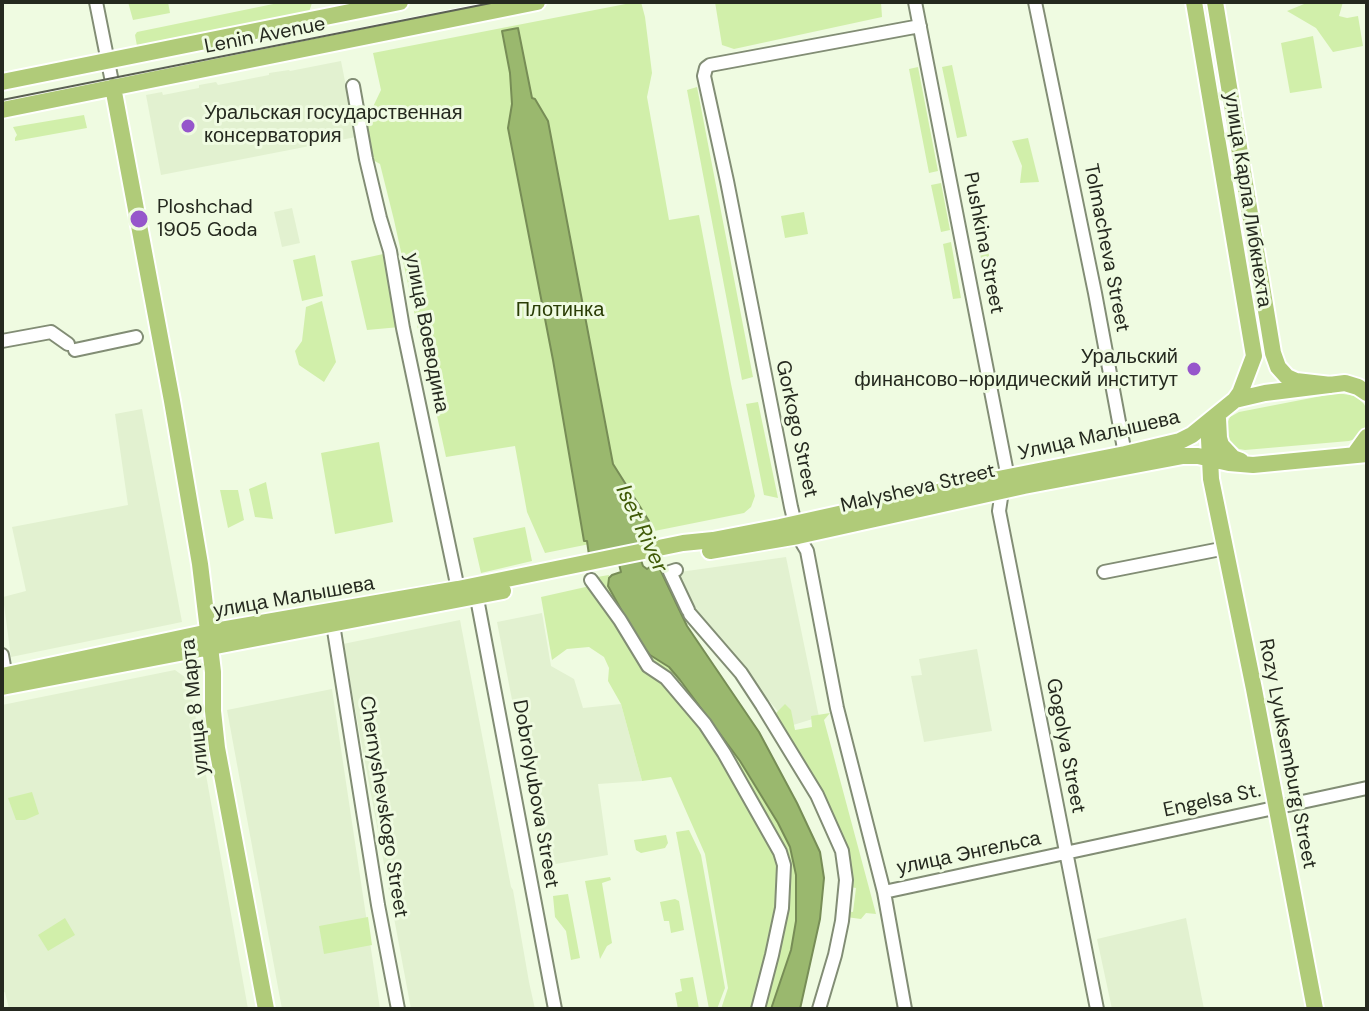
<!DOCTYPE html>
<html>
<head>
<meta charset="utf-8">
<style>
  body { margin:0 }
  #map { position:relative; width:1369px; height:1011px; overflow:hidden; background:#effbe1; font-family:"DM Sans",sans-serif }
  canvas { display:block }
  .frame { position:absolute; inset:0; border:4px solid #25291f; pointer-events:none }
</style>
</head>
<body>
<div id="map">
<canvas width="1369" height="1011"></canvas>
<div class="frame"></div>
</div>
<script>
const g = document.querySelector('canvas').getContext('2d');
g.lineJoin = 'round';
function fill(path, color) {
  g.fillStyle = color;
  g.fill(path, 'evenodd');
}
function toPath(rows) {
  const path = new Path2D();
  for (const r of rows) {
    path.moveTo(r[0], r[1]);
    for (let i = 2; i < r.length; i += 2) path.lineTo(r[i], r[i + 1]);
  }
  return path;
}
function trace(path, color, width, dash) {
  g.strokeStyle = color;
  g.lineWidth = width;
  g.lineCap = dash ? 'butt' : 'round';
  g.setLineDash(dash || []);
  g.stroke(path);
}
function drawText(font, color, halo, rows, align = 'center') {
  g.font = font + ' "DM Sans",sans-serif';
  g.lineWidth = 6;
  g.setLineDash([]);
  g.textBaseline = 'middle';
  g.strokeStyle = halo;
  g.fillStyle = color;
  for (const [text, x, y, turn = 0] of rows) {
    g.save();
    g.translate(x, y);
    g.rotate((+turn || 0) * Math.PI / 180);
    g.textAlign = isNaN(turn) ? turn : align;
    if (halo) g.strokeText(text, 0, 0);
    g.fillText(text, 0, 0);
    g.restore();
  }
}
fill(toPath([
  [341,61,356,137,161,175,146,95,162,92,163,95,199,88,199,85,216,82,218,85,269,75,269,73,289,70,290,71],
  [292,208,300,243,282,247,274,212],
  [142,409,182,622,11,657,3,597,26,591,12,527,128,505,115,414],
  [786,557,819,717,790,726,686,600,673,573],
  [542,613,551,666,574,679,583,708,621,704,642,781,598,784,608,855,544,866,497,622],
  [460,620,511,887,513,890,529,982,535,1009,411,1009,343,644],
  [977,649,992,731,924,742,911,676,922,675,919,659],
  [175,670,189,680,248,1009,9,1009,5,992,2,993,2,705],
  [332,689,380,1009,282,1009,227,710],
  [1186,918,1204,1009,1112,1009,1097,939]
]), '#e2f1d0');
fill(toPath([
  [128,2,168,2,170,13,133,20],
  [283,2,312,3,309,12,304,15,137,46,135,35,137,32],
  [636,2,641,2,645,17,652,73,647,97,669,220,699,215,731,384,755,496,751,507,744,513,545,553,527,512,515,446,446,457,394,220,380,164,373,160,364,113,371,111,381,90,373,53],
  [715,2,881,2,882,17,734,49,722,45],
  [1309,2,1343,2,1339,16,1347,18,1358,16,1363,46,1333,52,1316,28,1287,11],
  [1313,36,1322,88,1290,93,1281,43],
  [952,65,967,136,957,138,942,67],
  [918,67,938,171,929,173,909,69],
  [697,87,753,377,742,380,687,90],
  [84,115,87,128,15,141,15,138,17,135,13,127],
  [1028,138,1039,182,1020,183,1022,166,1012,141],
  [941,183,950,230,941,232,931,185],
  [804,212,808,234,785,238,781,216],
  [985,236,997,294,988,296,977,237],
  [951,242,961,298,953,299,943,244],
  [388,253,400,327,367,330,351,261],
  [315,255,323,296,302,301,293,260],
  [322,301,336,362,324,382,299,365,295,351,302,341,306,307],
  [1337,393,1356,396,1364,404,1367,410,1365,430,1358,438,1349,441,1245,450,1239,449,1227,439,1226,426,1230,417,1239,412],
  [758,402,778,498,764,495,746,404],
  [379,442,393,522,335,534,321,453],
  [266,482,273,519,255,517,249,489],
  [220,490,238,490,244,520,228,528],
  [525,527,532,561,481,573,473,538],
  [609,575,608,586,650,655,669,667,740,761,778,823,790,847,796,875,796,921,791,950,771,1009,721,1009,728,988,705,854,671,777,642,781,621,704,608,681,609,668,604,657,589,647,567,649,552,660,541,597,590,586,597,577],
  [785,704,791,710,795,730,812,727,811,716,830,713,824,720,876,914,866,913,861,919,846,917,846,911,853,912,856,888,850,887,832,816,776,713],
  [32,792,39,814,25,820,16,820,8,798],
  [689,830,701,855,725,988,717,1009,709,1009,676,832],
  [666,835,668,843,665,848,641,853,636,850,634,840],
  [610,877,611,880,602,883,612,943,607,946,600,959,585,881],
  [568,894,580,958,571,960,566,931,555,917,553,896],
  [675,899,679,901,684,930,671,933,669,921,664,921,660,902],
  [368,917,372,945,324,954,319,926],
  [65,918,75,935,48,951,38,935],
  [693,977,699,1009,678,1009,675,993,682,991,680,979]
]), '#d1efaa');
const water = toPath([
  [518,28,532,98,535,99,548,121,613,464,649,521,652,541,636,545,643,566,647,569,654,564,658,565,687,626,759,732,797,803,820,852,824,878,820,919,800,1009,771,1009,791,950,796,921,796,875,790,847,778,823,740,761,680,680,669,667,650,655,639,642,608,586,609,578,612,575,621,572,615,549,589,555,587,541,584,541,553,360,508,128,512,104,510,73,502,31,518,28]
]);
fill(water, '#9ab86e');
trace(water, '#778d56', 2);
const minor = toPath([
  [96,2,113,87],
  [915,2,1008,478,1002,491,999,511,1097,1009],
  [1035,2,1095,293,1125,454],
  [353,86,366,159,380,218,390,251,403,328,458,589],
  [2,341,51,332,68,344],
  [75,350,136,337],
  [676,570,670,572,688,610],
  [1104,572,1226,548],
  [591,580,620,620,648,666,666,678,705,724,724,753,780,852,784,865,782,908,772,955,758,1009],
  [475,588,555,1009],
  [690,614,741,673,762,705,817,795,842,851,846,880,842,921,835,955,819,1009],
  [332,618,378,905,398,1009],
  [2,655,7,683],
  [884,892,1367,788],
  [905,1009,884,892,837,708,807,551,798,536,791,507,727,181,704,76,706,68,710,65,920,26]
]);
const major = toPath([
  [1215,2,1273,353,1278,367,1287,377,1296,381,1331,385],
  [2,82,400,2],
  [113,87,172,401,200,564,213,672,213,711,217,748,266,1009],
  [2,110,537,2],
  [1235,400,1265,393,1345,383,1358,387,1367,393],
  [1217,415,1210,430,1209,439,1211,479,1254,689,1315,1009],
  [1218,419,1219,438,1221,445,1233,458,1241,461],
  [1354,455,1367,437],
  [710,551,798,536,1024,486,1183,456,1198,456,1229,463,1253,465,1367,454],
  [2,676,209,632,458,589,683,543,713,540,780,527,983,482,1125,454,1180,441,1192,435,1235,400,1240,393,1254,356,1194,2],
  [2,687,503,591]
]);
trace(minor, '#828d75', 16);
trace(major, '#fff', 20);
trace(minor, '#fff', 12);
trace(major, '#b0cb79', 16);
trace(toPath([
  [2,100,496,2]
]), '#5b6153', 2);
for (const [x, y, r, color] of [
  [188,126,8,"#9656cb"],
  [139,219,10,"#9656cb"],
  [1194,369,8,"#9656cb"]
]) {
  const dot = new Path2D();
  dot.arc(x, y, r, 0, 2 * Math.PI);
  g.fillStyle = color;
  g.fill(dot);
  trace(dot, '#effbe1', 3);
}
drawText('20px', '#25291f', '#effbe1', [
  ["Lenin Avenue",265,36,-11],
  ["улица Карла Либкнехта",1247,200,81],
  ["Pushkina Street",983,243,79],
  ["Tolmacheva Street",1106,248,79],
  ["улица Воеводина",426,333,79],
  ["Gorkogo Street",796,429,78],
  ["Улица Малышева",1099,436,-13],
  ["Malysheva Street",918,489,-13],
  ["улица Малышева",294,598,-10],
  ["улица 8 Марта",196,707,-96],
  ["Gogolya Street",1065,746,79],
  ["Rozy Lyuksemburg Street",1287,754,79],
  ["Dobrolyubova Street",535,794,80],
  ["Engelsa St.",1212,801,-12],
  ["Chernyshevskogo Street",383,807,81],
  ["улица Энгельса",969,854,-12]
]);
drawText('20px', '#25291f', '#effbe1', [
  ["Уральская государственная",204,114],
  ["консерватория",204,137],
  ["Ploshchad",157,208],
  ["1905 Goda",157,231],
  ["Уральский",1178,358,"right"],
  ["финансово-юридический институт",1178,381,"right"]
], 'left');
drawText('20px', '#2a3d05', '#effbe1', [
  ["Плотинка",560,311]
]);
drawText('italic 22px', '#415b08', '#effbe1', [
  ["Iset River",641,529,65]
]);
</script>
</body>
</html>
